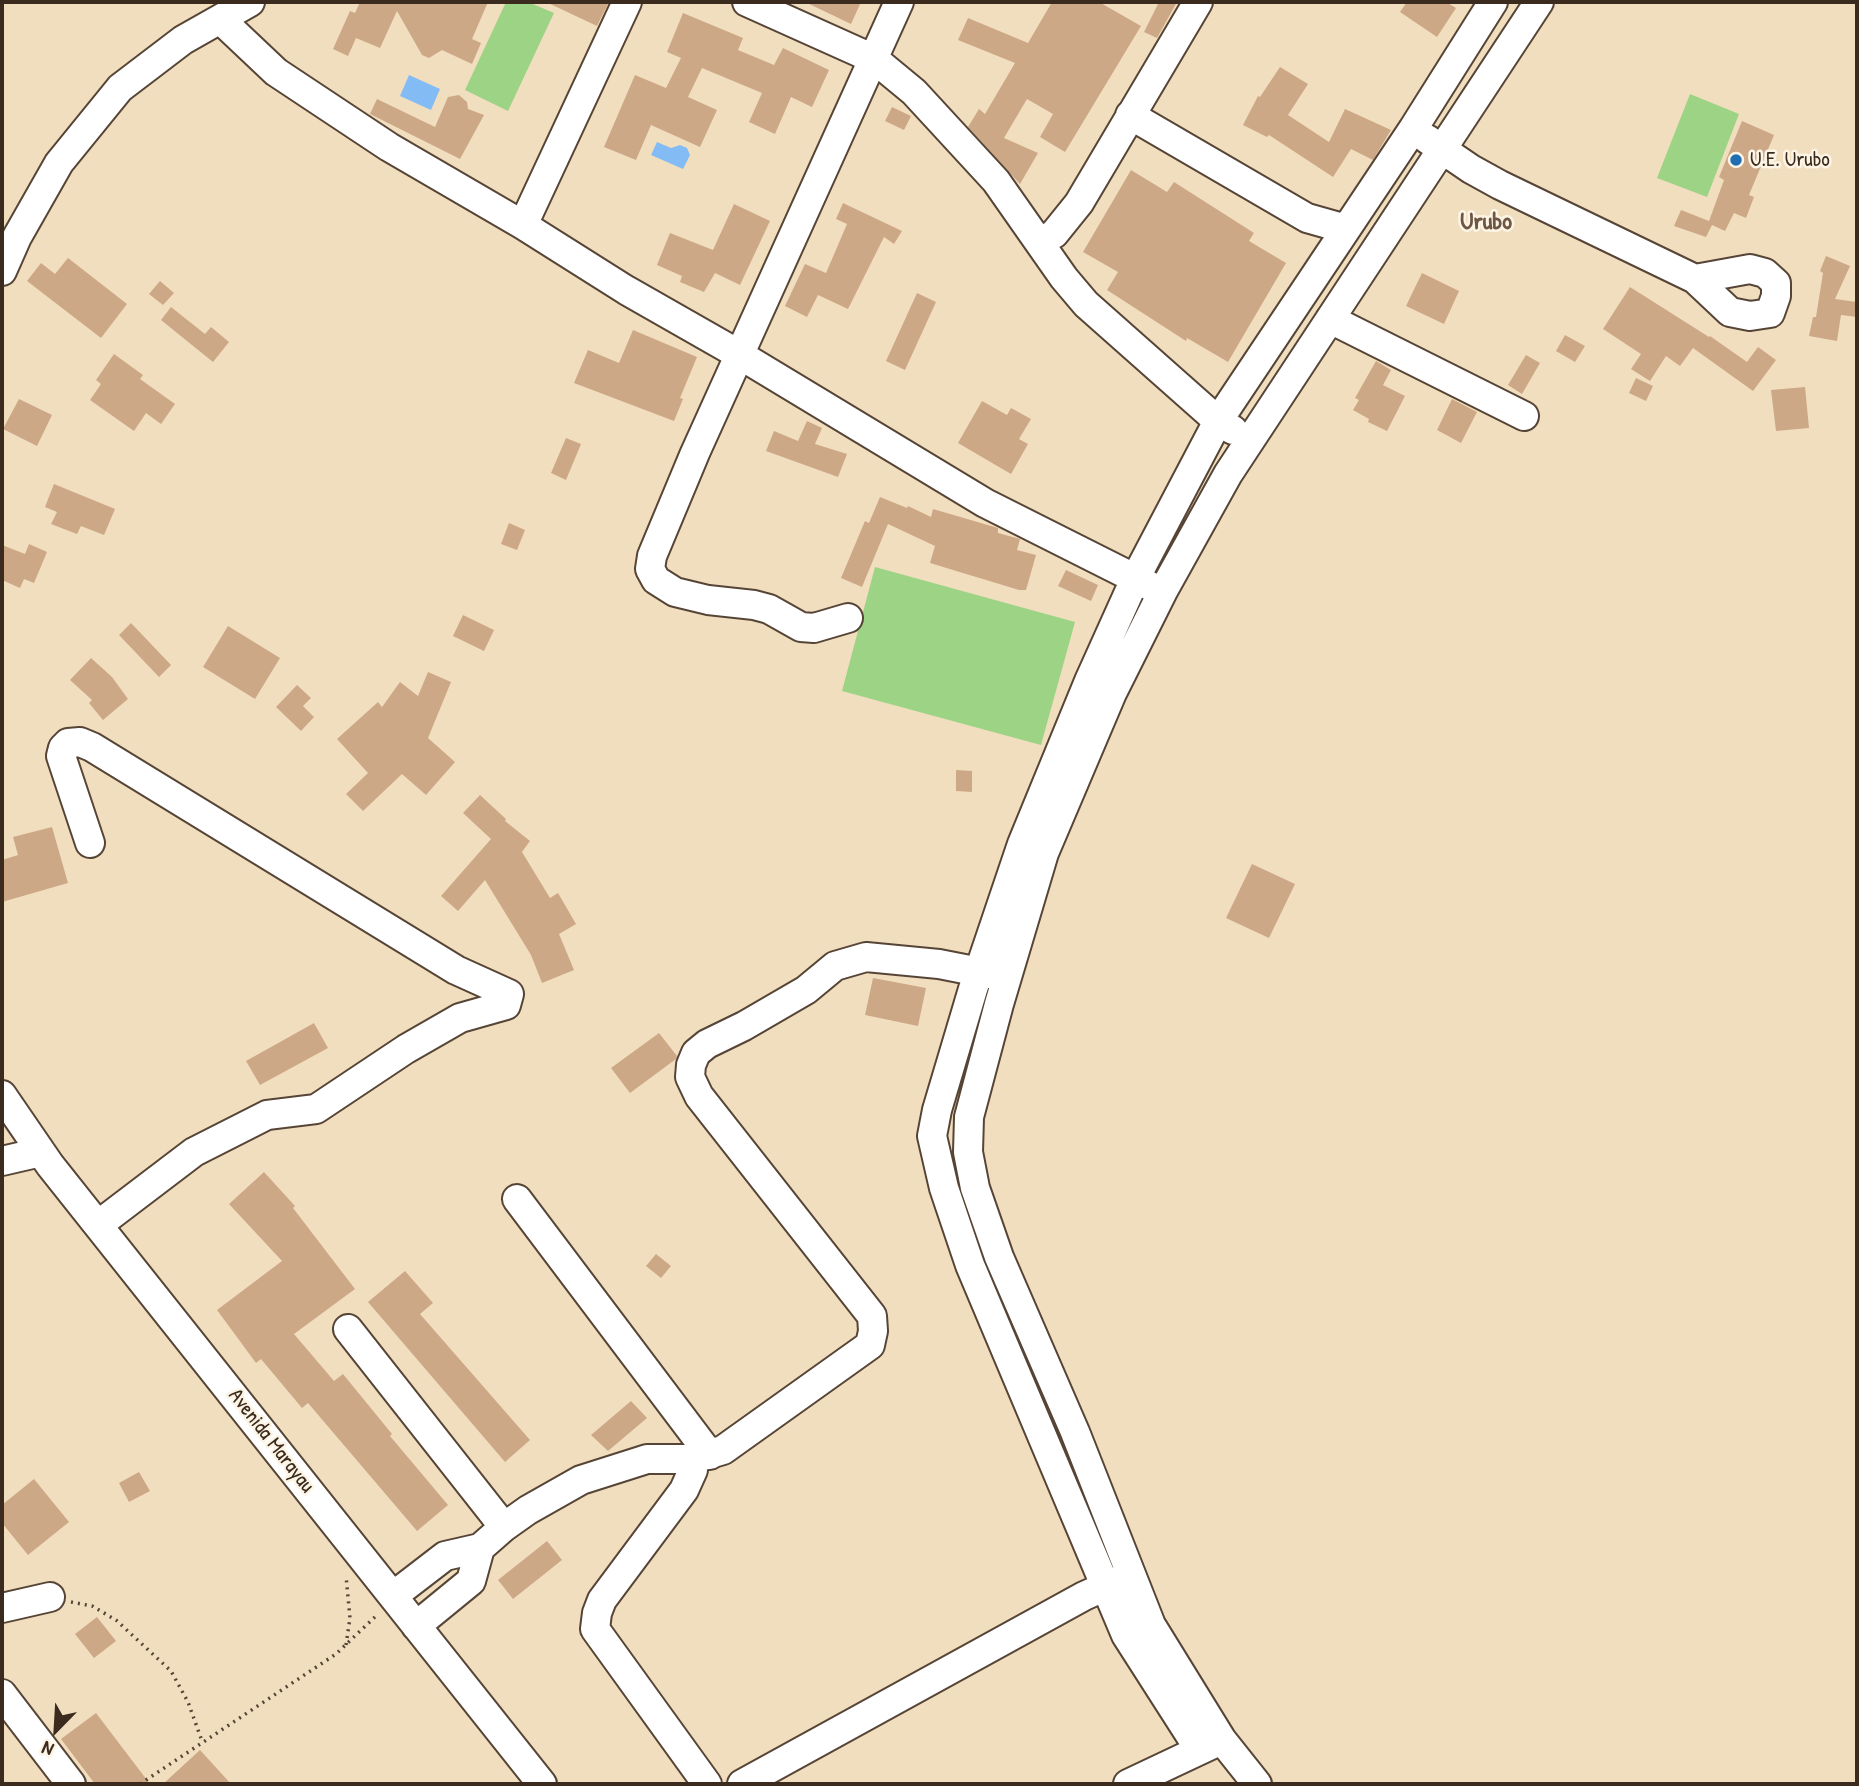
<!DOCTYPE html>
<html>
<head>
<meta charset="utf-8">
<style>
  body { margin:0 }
  #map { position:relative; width:1859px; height:1786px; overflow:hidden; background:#f1debe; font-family:"Patrick Hand",sans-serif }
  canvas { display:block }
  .frame { position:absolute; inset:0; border:4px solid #3b2a1e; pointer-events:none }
  .north { position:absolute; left:21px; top:1695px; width:70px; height:70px; -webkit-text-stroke:5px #fcf5e5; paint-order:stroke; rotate:204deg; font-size:19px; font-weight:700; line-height:28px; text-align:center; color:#3b2a1e }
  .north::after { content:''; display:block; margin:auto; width:24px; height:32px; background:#3b2a1e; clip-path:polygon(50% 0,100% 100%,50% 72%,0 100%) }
</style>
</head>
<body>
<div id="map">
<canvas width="1859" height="1786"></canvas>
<div class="frame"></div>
<div class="north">N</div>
</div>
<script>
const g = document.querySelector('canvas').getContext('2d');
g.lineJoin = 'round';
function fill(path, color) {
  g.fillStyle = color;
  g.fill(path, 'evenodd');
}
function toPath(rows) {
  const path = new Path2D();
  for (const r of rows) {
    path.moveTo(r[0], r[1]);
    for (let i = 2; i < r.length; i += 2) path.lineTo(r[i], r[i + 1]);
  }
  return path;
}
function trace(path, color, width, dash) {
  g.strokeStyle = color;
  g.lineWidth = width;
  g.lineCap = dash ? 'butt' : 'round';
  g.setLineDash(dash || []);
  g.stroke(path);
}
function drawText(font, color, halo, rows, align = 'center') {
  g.font = font + ' "Patrick Hand",sans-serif';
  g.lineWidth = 5;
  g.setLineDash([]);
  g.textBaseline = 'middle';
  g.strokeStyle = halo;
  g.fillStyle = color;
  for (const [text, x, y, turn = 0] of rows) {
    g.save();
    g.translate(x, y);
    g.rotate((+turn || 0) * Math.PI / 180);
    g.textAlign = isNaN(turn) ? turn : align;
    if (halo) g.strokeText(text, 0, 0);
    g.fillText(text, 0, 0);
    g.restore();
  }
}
fill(toPath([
  [506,2,528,2,554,13,508,111,465,90],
  [1690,94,1739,114,1707,197,1657,178],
  [875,567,1075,622,1041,745,842,691]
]), '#9cd385');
fill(toPath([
  [409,75,440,89,431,110,400,96],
  [657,142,671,148,680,145,687,148,690,155,683,169,651,155]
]), '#83bcf4');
fill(toPath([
  [360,2,488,2,472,39,481,43,472,64,442,50,429,58,422,55,397,11,380,48,356,38,348,56,333,49,350,11,355,13],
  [546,2,609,2,597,26],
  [805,2,861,2,851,24],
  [1052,2,1099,2,1141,26,1065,152,1040,137,1053,114,1027,99,1004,138,1038,153,1020,184,968,127,979,109,985,114,1015,63,958,40,968,18,1028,43],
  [1159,2,1177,2,1157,38,1144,32],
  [1407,2,1446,2,1456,8,1437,37,1400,12],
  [683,13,743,38,738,50,774,65,783,48,829,70,812,107,791,97,775,134,749,122,762,93,702,68,688,97,717,110,700,147,651,125,636,160,604,147,635,75,666,88,681,58,667,52],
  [1280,67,1308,84,1288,115,1329,142,1345,109,1391,130,1373,160,1351,149,1333,177,1269,135,1267,137,1243,125,1258,96,1260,97],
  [459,95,467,102,468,109,484,115,460,159,370,114,377,99,435,127,448,97],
  [892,107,911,116,904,130,885,121],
  [1742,121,1774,135,1749,195,1754,197,1746,218,1734,213,1725,231,1712,225,1706,237,1674,226,1681,210,1709,221,1724,180,1719,177],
  [1131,170,1167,192,1174,182,1254,233,1249,241,1286,263,1228,362,1187,338,1186,341,1107,290,1118,272,1083,252],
  [843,203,902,231,894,244,884,237,848,309,818,295,807,317,785,306,805,264,826,273,847,224,836,219],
  [734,204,770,221,740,285,715,273,704,292,680,282,682,276,657,265,670,233,713,250],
  [1826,256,1850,266,1835,299,1857,302,1857,317,1841,315,1837,341,1809,336,1813,317,1816,317,1823,273,1820,271],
  [68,258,127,304,101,338,27,281,41,263,55,274],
  [1422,273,1459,291,1444,324,1406,306],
  [160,281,174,293,163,305,149,294],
  [1630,287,1709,337,1710,336,1747,362,1758,347,1776,360,1753,391,1693,348,1680,366,1666,356,1650,381,1631,369,1641,354,1603,329],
  [917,293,936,302,905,370,886,361],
  [171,307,205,334,211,327,229,342,213,362,161,320],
  [633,330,697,357,680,398,683,399,674,421,574,383,588,350,619,363],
  [1565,335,1585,346,1575,362,1556,351],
  [114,354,143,375,140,379,175,404,161,424,146,413,134,431,90,400,101,384,96,380],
  [1526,355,1540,363,1522,394,1508,385],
  [1376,361,1391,370,1383,385,1405,396,1387,431,1368,422,1369,419,1353,410,1359,400,1355,398],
  [1636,378,1653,386,1646,401,1629,393],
  [1805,387,1809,428,1776,431,1771,390],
  [19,399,52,415,37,446,3,429],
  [1452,399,1477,412,1461,443,1437,430],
  [982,401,1007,415,1011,408,1031,419,1019,439,1028,444,1011,474,958,443],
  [807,421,822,428,815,444,847,454,838,477,766,451,774,431,798,441],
  [566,438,581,444,566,480,551,473],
  [54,484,115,509,104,535,81,526,77,534,51,524,57,512,45,507],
  [880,497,907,508,908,506,931,517,933,509,998,528,998,533,1020,539,1017,550,1036,555,1026,590,1019,590,930,563,935,546,888,524,862,587,841,578,865,521,869,523],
  [509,523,525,530,517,550,501,544],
  [29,544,47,552,34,583,24,579,20,588,2,580,2,545,25,554],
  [1066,570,1098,585,1091,601,1058,586],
  [463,615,494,630,484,651,453,636],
  [131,623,171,665,159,677,119,635],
  [228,626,280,658,255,699,203,667],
  [91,658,112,677,128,699,103,720,89,703,92,700,70,680],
  [428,672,451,682,428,738,455,762,426,795,402,774,363,811,346,794,368,773,337,739,378,702,382,707,400,682,418,696],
  [297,685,311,698,303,706,314,717,301,731,276,707],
  [956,770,972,771,972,792,956,791],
  [480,795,506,819,505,821,530,841,522,852,550,898,558,893,576,924,559,934,574,970,542,983,531,955,485,880,458,911,441,896,491,839,463,813],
  [52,827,68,883,2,902,2,860,18,855,13,837],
  [1252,864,1295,884,1269,938,1226,918],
  [873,978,926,988,918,1026,865,1015],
  [314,1023,328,1048,260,1085,246,1061],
  [659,1033,677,1056,676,1059,630,1093,611,1068],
  [264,1172,295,1206,293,1208,355,1289,294,1334,334,1381,343,1374,392,1434,390,1436,448,1505,417,1531,308,1403,302,1408,261,1359,256,1363,217,1310,282,1261,229,1204],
  [656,1254,671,1266,661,1278,646,1266],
  [405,1271,433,1303,420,1314,530,1440,505,1462,368,1302],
  [631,1401,647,1418,608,1451,591,1435],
  [139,1472,150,1491,129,1502,119,1483],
  [34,1479,69,1522,28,1555,2,1523,2,1505],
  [547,1541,562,1560,513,1599,498,1580],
  [97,1617,116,1641,94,1658,75,1634],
  [96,1713,150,1784,95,1784,61,1739],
  [200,1750,231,1784,163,1784]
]), '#cda887');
const minor = toPath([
  [747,2,874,59,914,92,996,181,1064,278,1086,304,1218,421,1233,430],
  [221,20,276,72,389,147,523,225,626,290,740,355,985,503,1152,587],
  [1130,115,1307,218,1346,229],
  [1427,139,1471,169,1500,185,1695,279,1750,269,1765,273,1776,283,1776,296,1770,313,1750,316,1730,312,1695,279],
  [523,225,627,2],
  [1039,242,1054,234,1079,203,1198,2],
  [2,271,17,237,59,163,120,88,183,40,250,2],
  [1330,319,1524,416],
  [848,618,814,628,801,627,769,609,754,605,708,600,675,592,656,580,650,569,652,556,695,453,899,2],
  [90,843,61,756,63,748,68,743,80,742,92,747,456,970,509,994,506,1005,460,1018,406,1049,316,1109,267,1115,194,1152,98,1225],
  [2,1095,50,1165,542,1784],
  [2,1161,41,1152],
  [517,1199,710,1455],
  [348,1329,504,1527],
  [693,1459,693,1470,684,1490,602,1600,597,1613,595,1629,707,1784],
  [393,1596,445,1556,480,1548,504,1527,528,1510,581,1480,647,1459,693,1459,723,1450,870,1345,873,1331,872,1316,699,1096,690,1077,691,1065,696,1053,707,1044,744,1026,806,990,835,966,866,957,939,964,995,975],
  [2,1608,50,1597],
  [416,1626,471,1581,480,1548],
  [2,1694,71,1784],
  [1199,1749,1126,1635,970,1265,944,1188,932,1136,937,1110,973,989,1022,844,1089,681,1135,579,1218,421,1413,129,1493,2],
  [742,1784,1084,1596,1122,1579],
  [1128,1784,1217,1742],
  [1257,1784,1222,1740,1151,1625,1075,1432,999,1257,975,1188,968,1152,969,1117,999,1004,1044,853,1112,693,1163,591,1228,474,1539,2]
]);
trace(minor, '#564536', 32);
trace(toPath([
  [71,1602,92,1606,116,1620,171,1671,188,1702,202,1741],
  [346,1645,350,1618,346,1576],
  [140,1784,336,1654,377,1615]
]), '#564536', 3.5, [2, 5]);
trace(minor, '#fff', 28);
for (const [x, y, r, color] of [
  [1736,160,7,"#1f6fb2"]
]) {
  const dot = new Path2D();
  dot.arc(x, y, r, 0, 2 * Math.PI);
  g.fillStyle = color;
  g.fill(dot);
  trace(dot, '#fcf5e5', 2.5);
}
drawText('21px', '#3b2a1e', '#fcf5e5', [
  ["U.E. Urubo",1750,160]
], 'left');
drawText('21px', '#3b2a1e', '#fcf5e5', [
  ["Avenida Marayau",271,1441,52]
]);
drawText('bold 24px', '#6e5643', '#fcf5e5', [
  ["Urubo",1486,223]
]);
</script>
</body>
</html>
